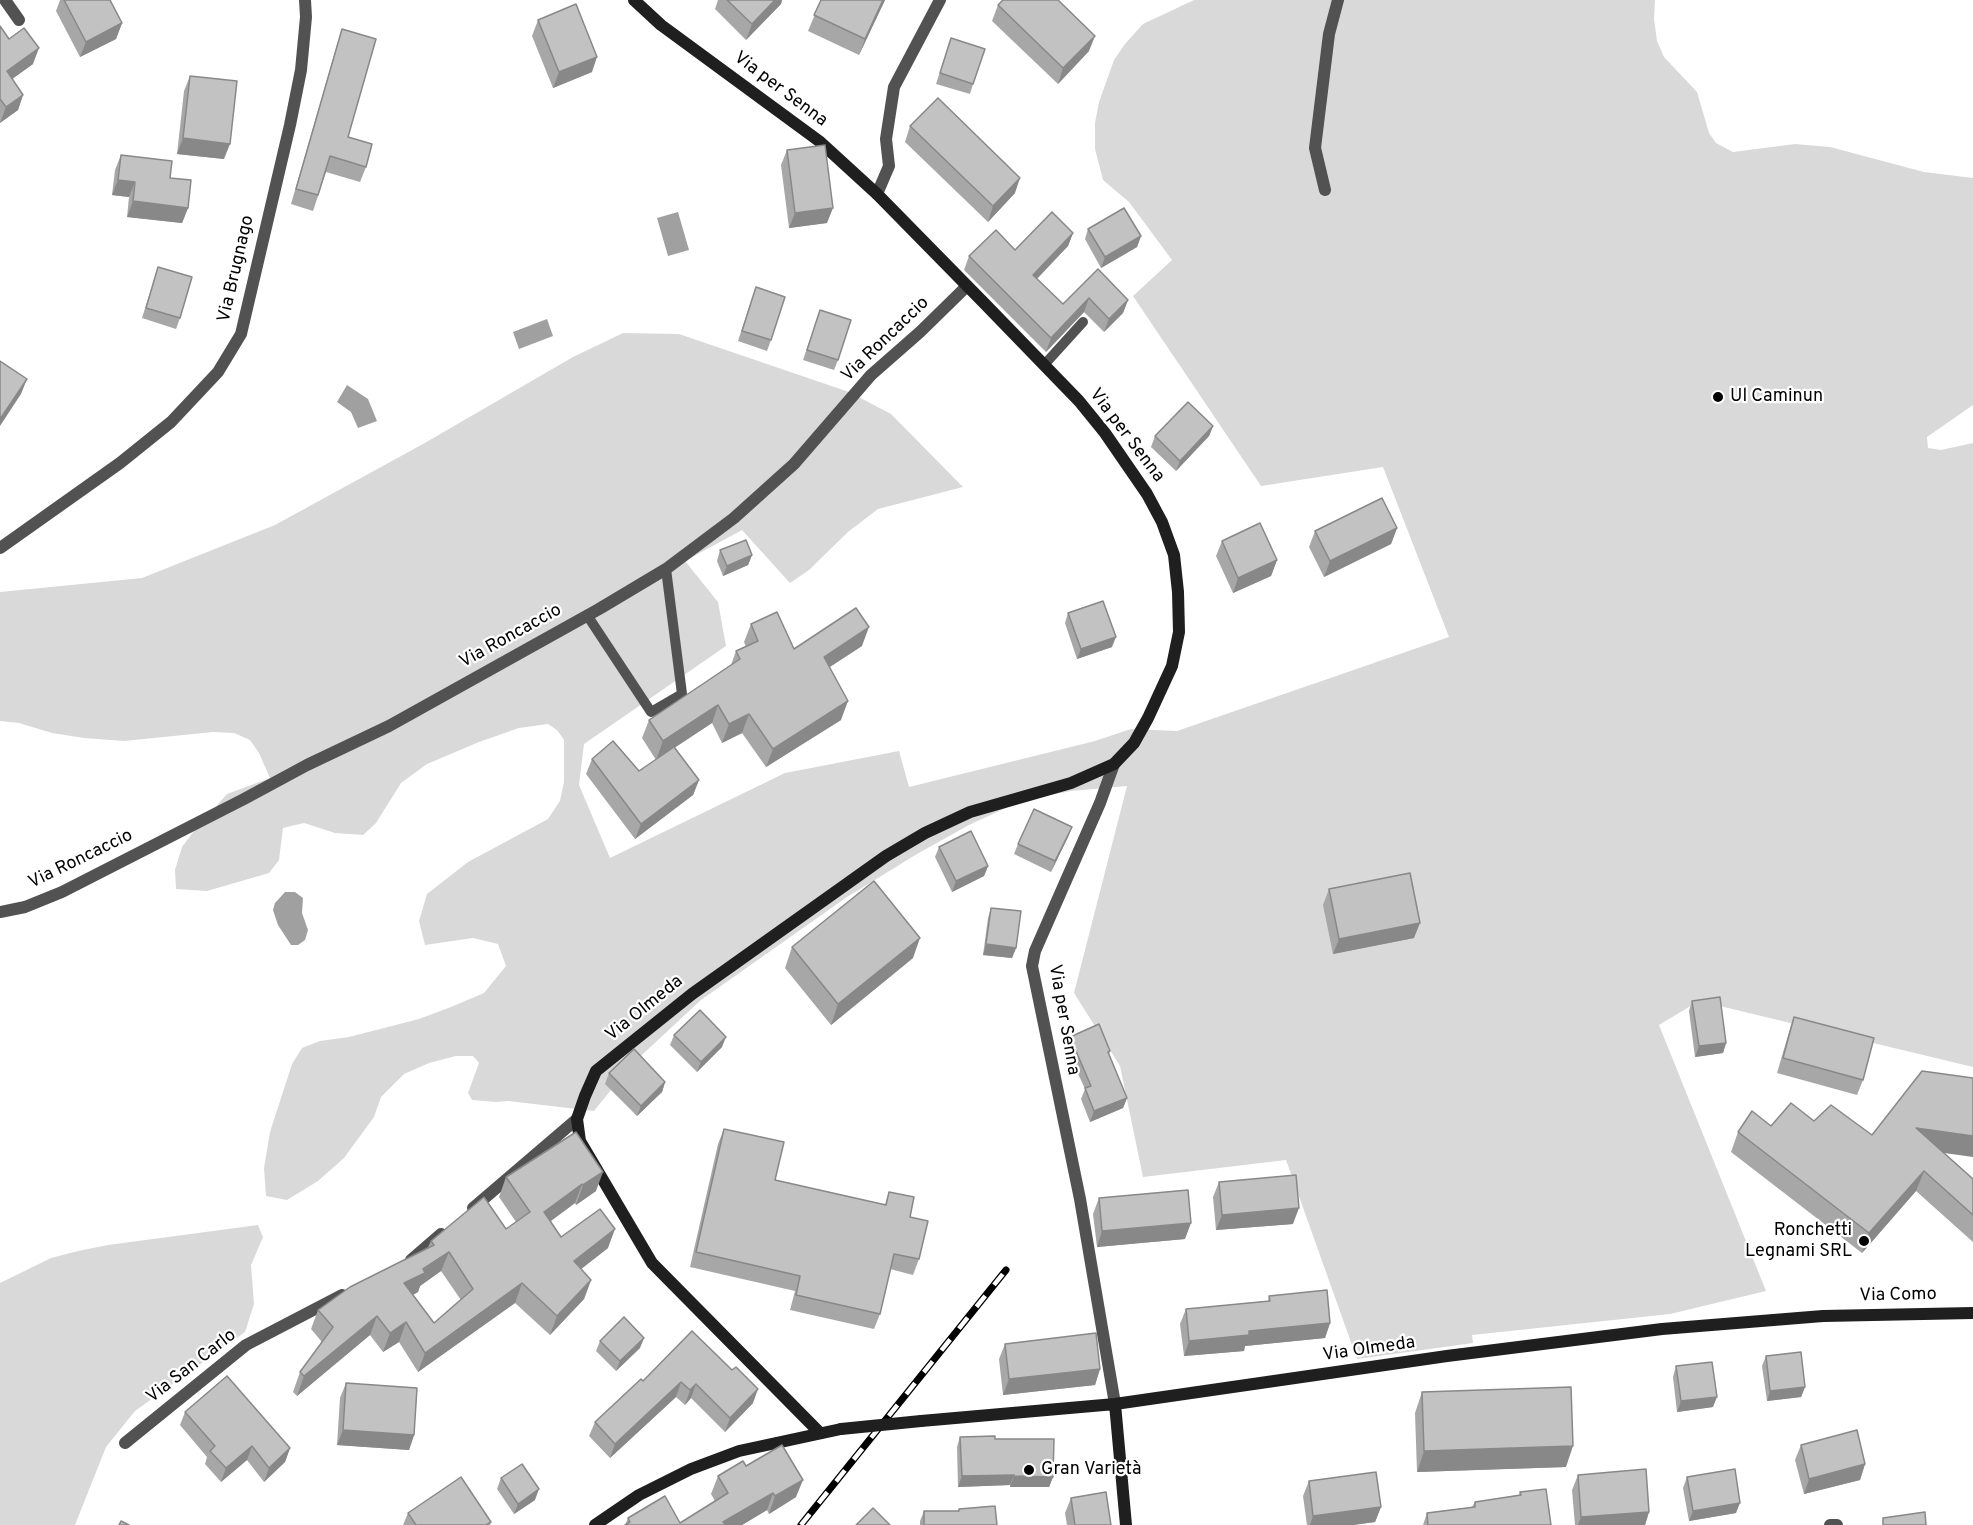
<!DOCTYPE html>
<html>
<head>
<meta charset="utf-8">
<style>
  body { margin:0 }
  canvas { display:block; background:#fff }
</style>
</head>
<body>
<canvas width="1973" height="1525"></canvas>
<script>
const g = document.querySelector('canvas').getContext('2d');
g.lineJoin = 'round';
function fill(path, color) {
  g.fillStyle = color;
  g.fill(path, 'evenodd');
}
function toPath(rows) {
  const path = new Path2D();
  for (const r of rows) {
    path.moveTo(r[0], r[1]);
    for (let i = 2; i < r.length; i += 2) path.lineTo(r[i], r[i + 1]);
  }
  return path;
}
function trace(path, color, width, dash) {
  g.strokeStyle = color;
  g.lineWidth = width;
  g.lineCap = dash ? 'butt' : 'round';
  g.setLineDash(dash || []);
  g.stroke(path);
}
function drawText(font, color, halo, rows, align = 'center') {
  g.font = font + ' Overpass,sans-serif';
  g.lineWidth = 4.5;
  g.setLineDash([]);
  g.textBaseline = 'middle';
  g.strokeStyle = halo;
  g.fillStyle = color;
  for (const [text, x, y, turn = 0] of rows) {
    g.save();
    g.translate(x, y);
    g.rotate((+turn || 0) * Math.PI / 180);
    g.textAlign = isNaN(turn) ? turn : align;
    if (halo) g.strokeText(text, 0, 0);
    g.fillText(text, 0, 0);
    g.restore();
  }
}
fill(toPath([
  [1194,0,1655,0,1654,19,1657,41,1664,57,1697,92,1709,133,1716,143,1733,152,1795,144,1830,147,1924,172,1973,178,1973,405,1927,437,1928,448,1941,450,1973,443,1973,1067,1699,1001,1659,1025,1766,1291,1670,1314,1472,1335,1473,1343,1357,1359,1286,1160,1143,1177,1120,1066,1074,993,1127,786,1071,791,1021,801,969,825,917,854,847,897,701,1000,630,1066,594,1111,508,1101,496,1102,472,1100,468,1093,479,1063,473,1056,456,1056,429,1063,404,1074,381,1097,374,1117,344,1158,318,1181,287,1200,266,1196,264,1168,270,1132,292,1064,302,1048,320,1041,349,1037,419,1019,451,1007,484,993,506,966,498,944,473,938,425,945,419,921,427,894,468,862,548,819,560,801,564,782,564,740,557,730,548,724,519,728,479,742,427,764,401,783,376,823,363,835,335,833,304,823,283,828,279,860,269,873,207,891,176,889,175,870,182,847,194,831,227,794,270,778,259,753,250,740,234,733,213,732,124,741,84,738,52,733,19,723,0,721,0,592,142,578,275,525,423,444,573,357,623,333,679,334,849,392,891,414,963,487,878,509,848,532,809,570,790,583,742,530,685,561,718,602,726,646,584,744,579,785,610,858,785,773,899,751,909,787,1095,741,1131,729,1177,731,1449,637,1383,467,1261,486,1133,296,1172,260,1129,202,1103,180,1095,149,1095,123,1099,102,1114,60,1125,44,1143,24],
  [258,1225,263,1237,251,1265,254,1304,245,1332,135,1411,106,1447,75,1525,0,1525,0,1283,51,1258,78,1251,108,1245]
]), '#d9d9d9');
fill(toPath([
  [678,212,689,250,668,256,657,218],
  [547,319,553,336,519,349,513,332],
  [347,385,368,399,377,421,358,428,351,412,337,402],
  [285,892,295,892,303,898,302,913,308,930,305,940,298,945,291,945,278,925,273,910,275,903]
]), '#a0a0a0');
trace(toPath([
  [1044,365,1083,322],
  [587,615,651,712,682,694,666,569]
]), '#525252', 10);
trace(toPath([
  [5,0,19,20],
  [1325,190,1315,148,1329,34,1338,0],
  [877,194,889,166,886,139,894,87,940,0],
  [0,548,120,463,171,422,218,372,241,334,290,125,301,70,306,17,305,0],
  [1114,764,1100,803,1035,951,1032,966,1080,1199,1115,1404],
  [0,912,25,907,62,892,244,799,307,765,389,726,599,609,666,569,734,518,794,464,871,375,920,332,967,286],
  [473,1208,577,1119],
  [411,1260,441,1234],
  [125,1443,246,1345,342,1295],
  [1830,1525,1837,1525]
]), '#525252', 12);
trace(toPath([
  [634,0,661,25,819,141,877,194,985,304,1079,401,1105,433,1147,494,1162,522,1174,555,1178,592,1179,632,1172,666,1148,718,1134,743,1114,764,1071,783,970,812,925,833,886,856,692,994,596,1071,585,1096,577,1119,580,1141,652,1263,820,1433],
  [1115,1404,1126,1525],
  [921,1421,1115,1404,1447,1356,1662,1329,1823,1316,1973,1313],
  [595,1525,639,1495,691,1469,739,1451,841,1429]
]), '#1f1f1f', 12);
const rail = toPath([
  [801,1525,1006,1270]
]);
trace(rail, '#000', 7);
trace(rail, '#fff', 4.5, [14]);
trace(toPath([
  [841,1429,921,1421]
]), '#1f1f1f', 12);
fill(toPath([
  [60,0,110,0,122,23,116,39,80,57,56,11],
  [718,0,782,0,781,4,746,40,715,9],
  [821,0,885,0,859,55,808,31],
  [998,5,1089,51,1058,84,992,21],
  [538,20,592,72,553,88,532,36],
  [0,26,9,39,33,64,12,79,23,95,18,110,0,123],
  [342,29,348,137,366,167,360,182,326,172,313,211,291,204,337,45],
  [951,38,973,84,970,94,936,84],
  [190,76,224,159,177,154,184,91],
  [910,126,1015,193,988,222,905,142],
  [787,150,827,223,789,228,781,165],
  [121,155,170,178,188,208,182,223,127,217,129,197,112,195,115,170],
  [1088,229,1141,236,1137,247,1101,268,1085,239],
  [1073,233,1068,246,1037,279,1063,304,1098,269,1128,300,1123,313,1104,332,1084,312,1046,352,964,270,969,256,1015,250],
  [158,267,180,318,176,329,142,318],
  [752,298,771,340,767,351,738,341],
  [820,310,838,360,834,370,803,360],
  [1213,426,1209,436,1176,471,1151,447,1155,436],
  [1397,528,1391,544,1324,577,1309,547,1315,531],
  [1222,541,1277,560,1271,576,1233,593,1216,556],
  [720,550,752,555,748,565,723,576,717,561],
  [1068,613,1112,647,1077,659,1065,623],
  [751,624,794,649,862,646,830,667,841,720,766,767,742,733,722,743,712,723,674,748,699,780,693,795,635,839,586,774,592,759,639,771,656,760,642,738,649,720,731,665,736,651,746,647,744,642],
  [1072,827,1068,837,1051,872,1014,854,1018,844],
  [939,847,988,866,984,876,952,892,935,857],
  [1329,889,1414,938,1333,954,1323,905],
  [991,908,1016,948,1012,958,983,955,988,918],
  [792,947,913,958,831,1025,785,968],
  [1692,1001,1726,1043,1723,1053,1695,1057,1689,1011],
  [1794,1017,1863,1080,1857,1095,1777,1073,1789,1032],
  [674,1035,722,1047,697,1072,670,1045],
  [1070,1037,1110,1051,1109,1054,1127,1098,1123,1108,1090,1122,1081,1099,1085,1089,1066,1047],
  [609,1073,665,1082,662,1092,637,1116,605,1084],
  [1814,1121,1944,1153,1973,1179,1973,1242,1916,1191,1862,1253,1731,1152,1738,1132,1771,1126],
  [724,1129,775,1180,885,1205,889,1192,910,1217,919,1259,913,1275,890,1269,880,1314,874,1329,790,1310,795,1291,690,1267,718,1144],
  [576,1132,596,1191,576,1205,575,1203,551,1221,561,1237,608,1248,581,1269,591,1280,584,1299,550,1335,515,1303,418,1372,399,1342,383,1352,370,1335,297,1396,293,1392,300,1372,322,1342,311,1329,318,1310,428,1247,431,1241,506,1229,516,1222,499,1197,506,1177],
  [441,1271,461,1300,434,1323,413,1295,418,1292,420,1286],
  [1219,1182,1293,1224,1216,1230,1213,1197],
  [1099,1198,1185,1239,1097,1247,1093,1214],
  [1269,1296,1330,1323,1325,1338,1245,1346,1244,1351,1184,1356,1180,1324,1186,1309,1268,1301],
  [692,1331,753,1403,725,1432,691,1398,685,1405,676,1397,610,1458,589,1436,595,1422,643,1381],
  [600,1341,640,1348,616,1371,596,1351],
  [1005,1344,1100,1369,1095,1385,1003,1395,999,1359],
  [1766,1356,1805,1387,1801,1397,1767,1401,1762,1366],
  [1676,1366,1713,1407,1677,1412,1673,1377],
  [346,1383,414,1435,409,1450,337,1445,340,1398],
  [1422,1392,1566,1467,1417,1472,1415,1413],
  [185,1412,290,1448,285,1462,264,1482,247,1460,221,1482,205,1464,207,1457,180,1425],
  [960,1437,995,1439,1053,1477,1049,1487,1010,1487,1010,1485,958,1487,957,1447],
  [1801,1445,1865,1464,1860,1480,1804,1494,1795,1460],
  [746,1466,796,1497,769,1514,767,1510,742,1525,625,1525,628,1518,680,1523,715,1501,711,1494,718,1476],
  [1578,1475,1649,1512,1645,1525,1575,1525,1572,1490],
  [1687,1477,1736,1513,1689,1521,1683,1488],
  [501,1478,535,1500,514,1514,497,1489],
  [1309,1481,1381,1507,1375,1522,1353,1525,1307,1525,1303,1496],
  [1520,1492,1551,1525,1423,1525,1427,1513,1472,1507,1475,1502,1519,1495],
  [1071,1498,1111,1525,1067,1525,1065,1513],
  [959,1509,997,1525,920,1525,920,1521,924,1511,958,1511],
  [408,1513,491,1522,490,1525,403,1525]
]), '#a7a7a7');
fill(toPath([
  [775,0,782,0,781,4,746,40,752,24],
  [883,0,885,0,859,55,865,39],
  [122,23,116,39,80,57,86,42],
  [1095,36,1089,51,1058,84,1063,68],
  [39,48,33,64,1,87,7,71],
  [597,57,592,72,553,88,559,72],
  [23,95,18,110,0,123,6,107],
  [183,138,230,144,224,159,177,154],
  [1020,178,1015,193,988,222,993,206],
  [118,180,135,182,129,197,112,195],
  [133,201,188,208,182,223,127,217],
  [833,208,827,223,789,228,795,213],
  [1073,233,1068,246,1028,288,1033,275],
  [1141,236,1137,247,1101,268,1105,257],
  [1089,298,1084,312,1046,352,1051,338],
  [1128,300,1123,313,1104,332,1109,319],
  [27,379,21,394,0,426,0,419],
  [1213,426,1209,436,1176,471,1180,461],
  [1397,528,1391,544,1324,577,1330,561],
  [752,555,748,565,723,576,727,566],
  [1277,560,1271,576,1233,593,1238,578],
  [869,627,862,646,817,675,824,657],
  [1116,637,1112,647,1077,659,1081,649],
  [848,701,841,720,766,767,773,749],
  [718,705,712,723,656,760,663,741],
  [749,714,742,733,722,743,729,724],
  [699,780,693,795,635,839,641,824],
  [1072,827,1068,837,1051,872,1055,861],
  [988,866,984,876,952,892,956,881],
  [1420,923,1414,938,1333,954,1339,939],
  [920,938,913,958,831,1025,838,1004],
  [986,944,1016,948,1012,958,983,955],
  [726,1037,722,1047,697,1072,701,1062],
  [1726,1043,1723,1053,1695,1057,1699,1046],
  [665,1082,662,1092,637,1116,641,1106],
  [1127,1098,1123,1108,1090,1122,1094,1111],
  [1916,1128,1973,1136,1973,1157,1909,1148],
  [1924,1171,1916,1191,1862,1253,1869,1233],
  [603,1172,596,1191,576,1205,583,1185],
  [582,1184,575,1203,537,1231,544,1212],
  [1299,1208,1293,1224,1216,1230,1222,1215],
  [1191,1223,1185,1239,1097,1247,1102,1231],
  [615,1229,608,1248,567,1280,574,1261],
  [449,1252,441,1271,420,1286,418,1292,397,1303,404,1283],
  [591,1280,584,1299,550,1335,557,1316],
  [522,1283,515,1303,418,1372,425,1353],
  [377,1316,370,1335,297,1396,304,1376],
  [406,1322,399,1342,383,1352,390,1333],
  [1330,1323,1325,1338,1245,1346,1244,1351,1184,1356,1189,1341,1249,1331],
  [644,1338,640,1348,616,1371,620,1361],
  [1100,1369,1095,1385,1003,1395,1009,1379],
  [681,1382,676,1397,610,1458,615,1444],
  [696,1384,691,1398,685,1405,690,1390],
  [1805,1387,1801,1397,1767,1401,1770,1391],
  [758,1389,753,1403,725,1432,730,1418],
  [1717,1397,1713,1407,1677,1412,1681,1401],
  [343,1430,414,1435,409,1450,337,1445],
  [252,1446,247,1460,221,1482,226,1468],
  [1573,1446,1566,1467,1417,1472,1424,1451],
  [290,1448,285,1462,264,1482,269,1468],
  [1865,1464,1860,1480,1804,1494,1809,1479],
  [1014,1475,1010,1485,958,1487,962,1476],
  [1014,1476,1053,1477,1049,1487,1010,1487],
  [803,1480,796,1497,769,1514,775,1496],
  [539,1489,535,1500,514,1514,518,1504],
  [773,1493,767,1510,742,1525,722,1525,723,1522],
  [1740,1503,1736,1513,1689,1521,1693,1511],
  [1381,1507,1375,1522,1353,1525,1310,1525,1313,1516],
  [1649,1512,1645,1525,1578,1525,1581,1517]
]), '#888');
const building = toPath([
  [64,0,110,0,122,23,86,42,64,0],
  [727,0,775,0,752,24,727,0],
  [821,0,883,0,865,39,814,15,821,0],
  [1003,0,1058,0,1095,36,1063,68,998,5,1003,0],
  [576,4,597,57,559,72,538,20,576,4],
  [0,26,9,39,24,28,39,48,7,71,23,95,6,107,0,99,0,26],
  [342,29,376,39,348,137,372,144,366,167,330,156,318,195,296,189,342,29],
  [951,38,985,49,973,84,940,73,951,38],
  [190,76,237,81,230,144,183,138,190,76],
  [938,98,1020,178,993,206,910,126,938,98],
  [825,145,833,208,795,213,787,150,825,145],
  [121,155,172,161,170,178,191,180,188,208,133,201,135,182,118,180,121,155],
  [1124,208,1141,236,1105,257,1088,229,1124,208],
  [1052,212,1073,233,1033,275,1063,304,1098,269,1128,300,1109,319,1089,298,1051,338,969,256,996,230,1015,250,1052,212],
  [158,267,192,277,180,318,146,308,158,267],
  [756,287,785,297,771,340,742,331,756,287],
  [820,310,851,320,838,360,807,350,820,310],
  [0,361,27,379,0,419,0,361],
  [1188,402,1213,426,1180,461,1155,436,1188,402],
  [1382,498,1397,528,1330,561,1315,531,1382,498],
  [1260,523,1277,560,1238,578,1222,541,1260,523],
  [746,540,752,555,727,566,720,550,746,540],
  [1103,601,1116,637,1081,649,1068,613,1103,601],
  [856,608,869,627,824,657,848,701,773,749,749,714,729,724,718,705,663,741,649,720,740,659,736,651,758,641,751,624,777,612,794,649,856,608],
  [613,741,639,771,674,747,699,780,641,824,592,759,613,741],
  [1034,809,1072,827,1055,861,1018,844,1034,809],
  [971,831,988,866,956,881,939,847,971,831],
  [1410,873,1420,923,1339,939,1329,889,1410,873],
  [874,881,920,938,838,1004,792,947,874,881],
  [991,908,1021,911,1016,948,986,944,991,908],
  [1720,997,1726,1043,1699,1046,1692,1001,1720,997],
  [700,1010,726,1037,701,1062,674,1035,700,1010],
  [1794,1017,1874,1038,1863,1080,1783,1058,1794,1017],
  [1099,1024,1110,1051,1108,1052,1127,1098,1094,1111,1085,1088,1091,1086,1070,1037,1099,1024],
  [634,1049,665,1082,641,1106,609,1073,634,1049],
  [1922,1071,1973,1078,1973,1136,1916,1128,1973,1179,1973,1215,1924,1171,1869,1233,1738,1132,1752,1111,1771,1126,1791,1103,1814,1121,1831,1105,1872,1135,1922,1071],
  [724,1129,784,1142,775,1180,886,1205,889,1192,914,1197,910,1217,928,1221,919,1259,894,1254,880,1314,796,1295,800,1276,696,1252,724,1129],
  [576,1132,603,1172,583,1185,582,1184,544,1212,561,1237,600,1209,615,1229,574,1261,591,1280,557,1316,522,1283,425,1353,406,1322,390,1333,377,1316,304,1376,300,1372,333,1327,318,1310,350,1287,434,1245,431,1241,484,1197,506,1229,530,1212,506,1177,576,1132],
  [449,1252,473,1289,434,1323,404,1283,425,1273,423,1269,449,1252],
  [1296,1175,1299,1208,1222,1215,1219,1182,1296,1175],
  [1188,1190,1191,1223,1102,1231,1099,1198,1188,1190],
  [1327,1290,1330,1323,1249,1331,1249,1335,1189,1341,1186,1309,1270,1301,1269,1296,1327,1290],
  [624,1317,644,1338,620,1361,600,1341,624,1317],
  [692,1331,732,1370,736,1367,758,1389,730,1418,696,1384,690,1390,681,1382,615,1444,595,1422,641,1379,643,1381,692,1331],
  [1096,1333,1100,1369,1009,1379,1005,1344,1096,1333],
  [1801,1352,1805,1387,1770,1391,1766,1356,1801,1352],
  [1712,1362,1717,1397,1681,1401,1676,1366,1712,1362],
  [227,1376,290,1448,269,1468,252,1446,226,1468,210,1451,215,1446,185,1412,227,1376],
  [346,1383,417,1388,414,1435,343,1430,346,1383],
  [1571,1387,1573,1446,1424,1451,1422,1392,1571,1387],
  [1857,1430,1865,1464,1809,1479,1801,1445,1857,1430],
  [995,1436,995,1439,1054,1439,1053,1477,1014,1476,1014,1475,962,1476,960,1437,995,1436],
  [782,1445,803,1480,775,1496,773,1493,723,1522,726,1525,625,1525,630,1522,628,1518,665,1496,680,1523,728,1493,718,1476,743,1461,746,1466,782,1445],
  [522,1464,539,1489,518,1504,501,1478,522,1464],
  [1646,1469,1649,1512,1581,1517,1578,1475,1646,1469],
  [1735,1469,1740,1503,1693,1511,1687,1477,1735,1469],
  [1376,1472,1381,1507,1313,1516,1309,1481,1376,1472],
  [461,1477,491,1522,486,1525,416,1525,408,1513,461,1477],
  [1546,1489,1551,1525,1428,1525,1427,1513,1475,1507,1475,1502,1521,1495,1520,1492,1546,1489],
  [1106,1492,1111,1525,1075,1525,1071,1498,1106,1492],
  [995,1506,997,1525,924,1525,924,1511,959,1511,959,1509,995,1506],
  [873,1508,890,1525,856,1525,873,1508],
  [1925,1512,1926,1525,1883,1525,1883,1518,1925,1512],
  [121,1521,129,1525,119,1525,121,1521]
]);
fill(building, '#c2c2c2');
trace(building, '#888', 1.5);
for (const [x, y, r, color] of [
  [1718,397,6,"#000"],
  [1864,1241,6,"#000"],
  [1029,1470,6,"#000"]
]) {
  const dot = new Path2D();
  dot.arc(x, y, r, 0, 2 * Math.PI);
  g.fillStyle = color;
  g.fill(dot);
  trace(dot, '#fff', 2);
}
drawText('18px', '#000', '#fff', [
  ["Via per Senna",780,90,37],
  ["Via Brugnago",237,269,-77],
  ["Via Roncaccio",886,340,-44],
  ["Via per Senna",1126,436,53],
  ["Via Roncaccio",511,637,-29],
  ["Via Roncaccio",81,860,-26],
  ["Via Olmeda",645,1009,-39],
  ["Via per Senna",1063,1020,80],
  ["Via Como",1898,1296,-1],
  ["Via Olmeda",1369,1350,-8],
  ["Via San Carlo",192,1367,-38]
]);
drawText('18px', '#000', '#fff', [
  ["Ul Caminun",1730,397],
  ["Ronchetti",1852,1231,"right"],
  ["Legnami SRL",1852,1252,"right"],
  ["Gran Varietà",1041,1470]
], 'left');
</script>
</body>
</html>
